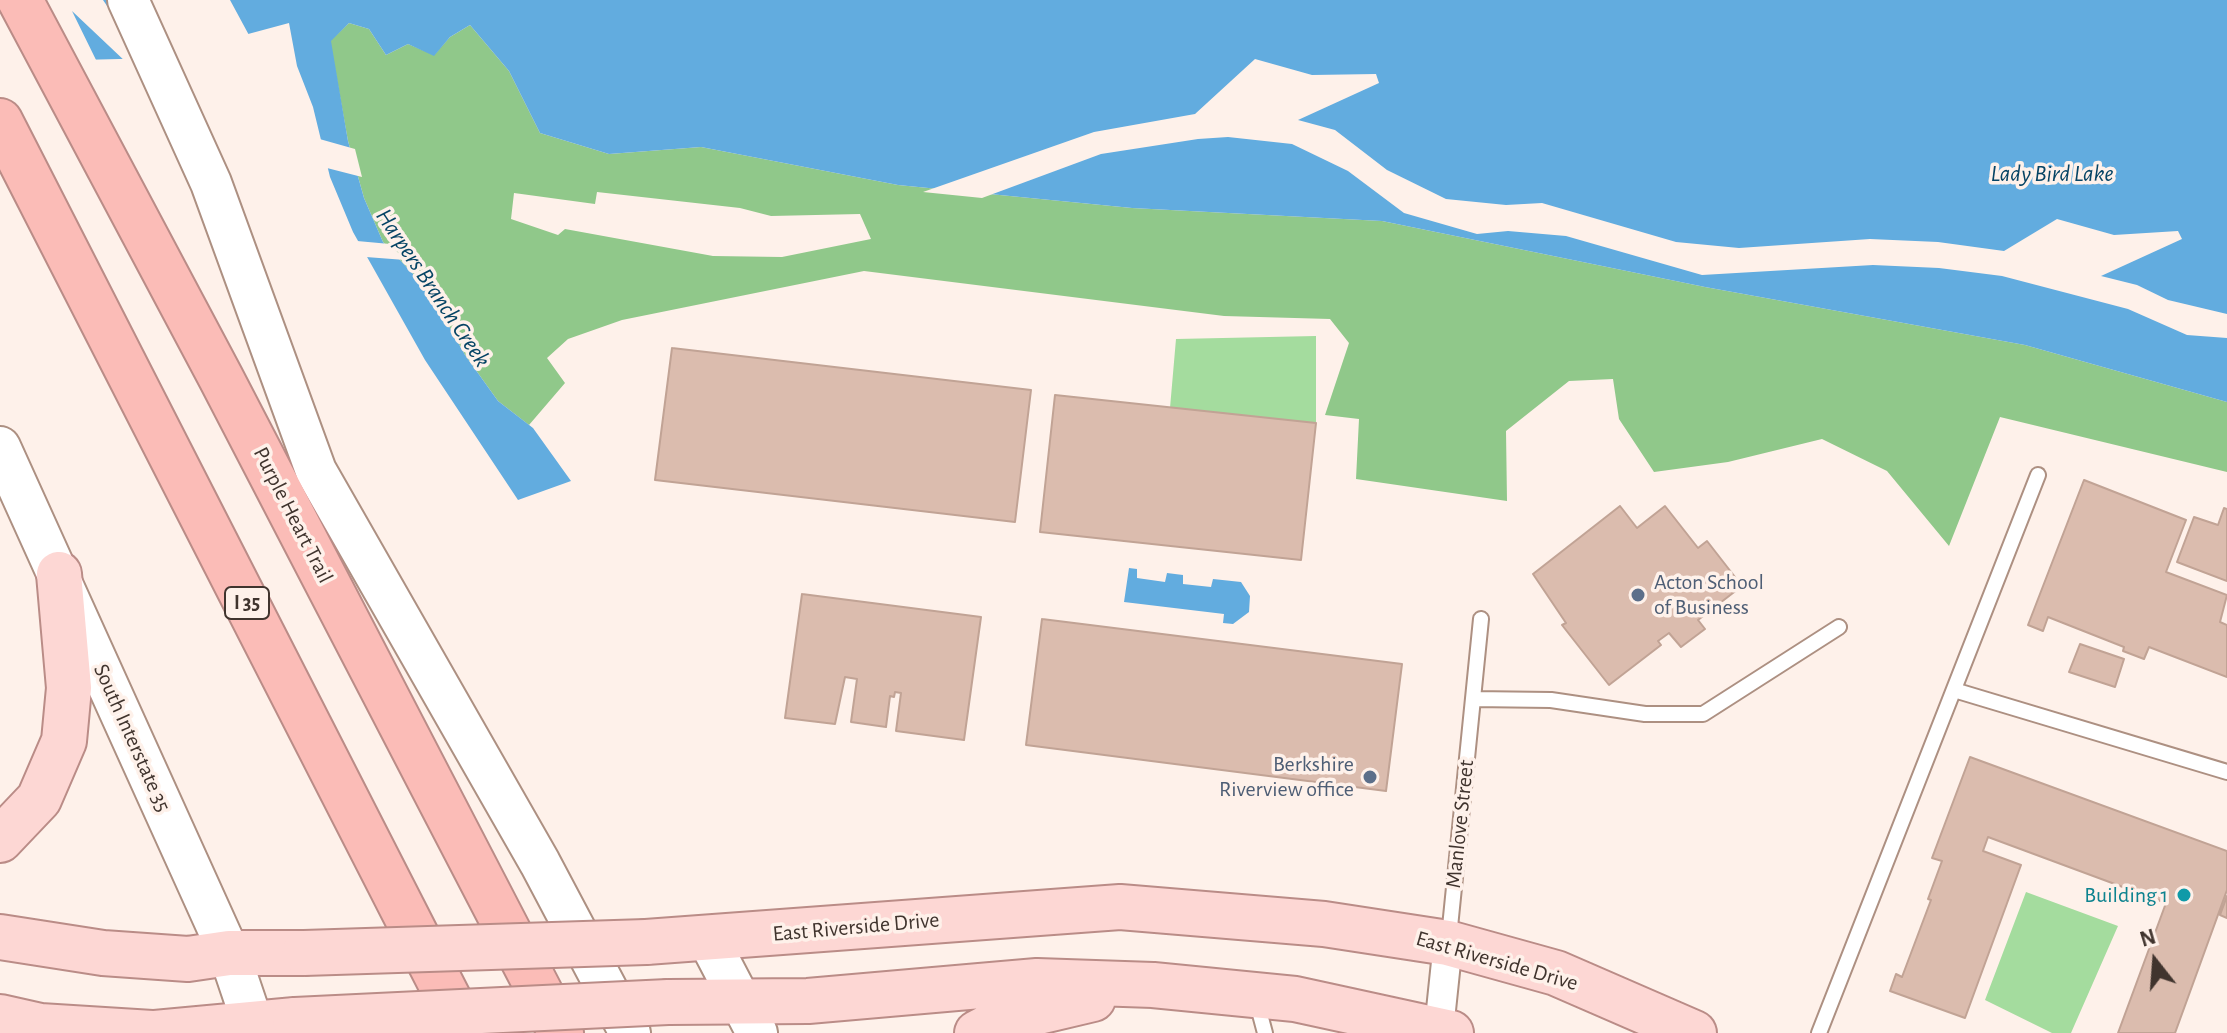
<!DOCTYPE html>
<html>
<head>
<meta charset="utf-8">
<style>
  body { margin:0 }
  #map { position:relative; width:2227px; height:1033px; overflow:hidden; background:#fef1ea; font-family:"Alegreya Sans",sans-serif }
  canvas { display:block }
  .north { position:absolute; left:2115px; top:921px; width:80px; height:80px; -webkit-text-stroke:6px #fef1ea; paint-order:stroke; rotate:343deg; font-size:22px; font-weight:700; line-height:32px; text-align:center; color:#40342e }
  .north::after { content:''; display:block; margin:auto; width:28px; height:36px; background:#40342e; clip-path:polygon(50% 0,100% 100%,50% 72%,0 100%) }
</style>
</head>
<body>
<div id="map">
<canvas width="2227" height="1033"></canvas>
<div class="north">N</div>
</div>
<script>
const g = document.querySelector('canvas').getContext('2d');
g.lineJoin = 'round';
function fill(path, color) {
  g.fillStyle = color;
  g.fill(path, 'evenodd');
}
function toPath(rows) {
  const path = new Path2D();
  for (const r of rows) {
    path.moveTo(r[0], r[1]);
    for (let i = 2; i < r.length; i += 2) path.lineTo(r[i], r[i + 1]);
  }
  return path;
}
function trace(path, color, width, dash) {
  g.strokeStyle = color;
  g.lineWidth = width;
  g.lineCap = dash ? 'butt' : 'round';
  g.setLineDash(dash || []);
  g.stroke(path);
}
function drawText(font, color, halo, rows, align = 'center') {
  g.font = font + ' "Alegreya Sans",sans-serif';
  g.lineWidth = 7;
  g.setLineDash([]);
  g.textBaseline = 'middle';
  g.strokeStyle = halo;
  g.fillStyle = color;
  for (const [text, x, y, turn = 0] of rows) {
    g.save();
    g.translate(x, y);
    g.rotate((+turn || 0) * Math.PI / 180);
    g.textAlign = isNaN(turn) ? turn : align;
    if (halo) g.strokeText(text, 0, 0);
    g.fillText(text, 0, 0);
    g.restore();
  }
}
fill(toPath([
  [1316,336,1316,423,1170,408,1176,339],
  [2026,892,2118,926,2071,1033,2052,1033,1985,1000]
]), '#a4dc9e');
fill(toPath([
  [349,23,369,29,386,55,408,44,434,55,450,37,470,25,509,71,540,133,609,154,701,147,898,185,1132,208,1382,221,1705,287,2025,345,2227,402,2227,472,2000,417,1949,546,1887,471,1822,439,1728,462,1654,472,1619,419,1613,379,1569,381,1506,431,1507,501,1356,479,1359,419,1325,415,1349,343,1330,319,1224,316,864,271,622,320,568,339,547,358,565,383,529,425,498,401,465,355,430,292,383,242,364,198,348,141,330,41],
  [597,192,740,208,771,216,860,214,871,239,782,257,713,256,565,229,558,235,511,219,514,193,595,204]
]), '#90c88a');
fill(toPath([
  [0,0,2227,0,2227,402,2025,345,1705,287,1382,221,1132,208,898,185,701,147,609,154,540,133,509,71,470,25,450,37,434,56,408,44,386,55,369,29,349,23,331,41,348,141,364,198,383,242,430,292,465,355,498,401,533,428,571,481,518,500,425,360,353,232,330,177,313,107,297,66,289,23,159,58,0,62],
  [1129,568,1137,569,1137,578,1165,582,1167,573,1183,575,1183,584,1211,587,1213,579,1241,582,1250,596,1249,612,1233,624,1223,623,1224,614,1124,602]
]), '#62acdf');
fill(toPath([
  [0,0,103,0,120,25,110,0,230,0,250,37,160,62,127,63,72,11,98,64,0,66],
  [1255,59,1312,75,1376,74,1379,83,1298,120,1335,130,1387,170,1446,199,1506,205,1542,203,1676,242,1739,248,1870,239,1938,242,2004,251,2057,219,2114,235,2178,231,2182,239,2101,276,2137,285,2168,300,2227,314,2227,338,2187,335,2128,309,2002,276,1939,268,1873,265,1702,275,1566,236,1508,231,1477,234,1404,213,1348,171,1292,144,1228,137,1198,139,1101,154,982,198,923,192,1094,132,1195,114],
  [316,138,355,149,362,177,323,167],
  [332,193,357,241,390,244,405,260,366,257,419,358,517,504,421,362,349,234]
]), '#fef1ea');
const building = toPath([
  [672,348,1031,390,1015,522,655,480,672,348],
  [1055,395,1316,423,1301,560,1040,532,1055,395],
  [2084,480,2186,520,2166,572,2227,595,2220,622,2227,625,2227,677,2149,647,2144,659,2123,651,2124,647,2048,617,2043,631,2028,625,2084,480],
  [1620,506,1637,528,1665,506,1698,548,1707,541,1742,586,1698,620,1705,629,1681,647,1669,633,1658,641,1661,645,1609,685,1562,625,1566,623,1533,574,1620,506],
  [2224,508,2227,509,2227,581,2177,562,2194,517,2218,525,2224,508],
  [802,594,981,617,964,740,896,731,901,693,895,692,894,697,890,696,886,727,851,722,857,679,845,677,835,724,785,718,802,594],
  [1042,619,1402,664,1386,791,1026,745,1042,619],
  [2080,644,2124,659,2115,687,2069,672,2080,644],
  [1970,757,2227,851,2227,890,2175,1033,2118,1033,2166,903,1988,837,1983,851,2021,865,1965,1018,1890,991,1896,974,1902,977,1931,900,1928,899,1942,861,1932,858,1970,757],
  [2227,896,2227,918,2220,915,2227,896]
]);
fill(building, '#dbbcae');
trace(building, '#c1a395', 2);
const lane = toPath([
  [1954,690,2227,772],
  [1473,699,1551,700,1645,714,1703,714,1839,627],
  [1449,937,1481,619],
  [1257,1003,1265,1033],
  [1819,1033,2038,475]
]);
const street = toPath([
  [1439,1029,1448,943]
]);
const secondary = toPath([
  [128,0,211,183,316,471,540,863,630,1033],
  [0,447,229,953,256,1033],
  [708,939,757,1033]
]);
const primary = toPath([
  [0,840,39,799,64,741,69,688,59,574],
  [0,937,103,953,188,959,229,953,304,953],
  [646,942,1120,907,1324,924,1448,943,1556,973,1694,1033],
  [668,1002,808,1001,1037,981,1153,985,1295,999,1451,1033],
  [0,1017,40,1026,152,1033],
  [155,1033,295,1020],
  [977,1033,1000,1021,1093,999]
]);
const highway = toPath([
  [20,0,221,378,561,1033],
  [0,121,466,1033]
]);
trace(lane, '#ad9082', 18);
trace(street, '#ad9082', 32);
trace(secondary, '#ad9082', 44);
trace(primary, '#ba8c87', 48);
trace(highway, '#ba8c87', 48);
trace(lane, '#fff', 14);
trace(street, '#fff', 28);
trace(secondary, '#fff', 40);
trace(primary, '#fdd7d4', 44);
trace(highway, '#fbbcb7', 44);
const primaryBridge = toPath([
  [304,953,646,942],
  [295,1020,668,1002]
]);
trace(primaryBridge, '#ba8c87', 48, []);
trace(primaryBridge, '#fdd7d4', 44);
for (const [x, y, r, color] of [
  [1638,595,8,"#5c6f8a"],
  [1370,777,8,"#5c6f8a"],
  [2184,895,8,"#0f9aa8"]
]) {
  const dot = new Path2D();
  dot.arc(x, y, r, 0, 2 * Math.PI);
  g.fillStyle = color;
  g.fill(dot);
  trace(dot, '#fef1ea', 3);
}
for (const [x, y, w] of [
  [247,603,44]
]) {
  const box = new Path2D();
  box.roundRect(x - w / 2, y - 16, w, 32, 6);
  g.fillStyle = '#fef1ea';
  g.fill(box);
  trace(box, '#40342e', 2);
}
drawText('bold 20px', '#40342e', null, [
  ["I 35",247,603]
]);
drawText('22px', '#40342e', '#fef1ea', [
  ["Purple Heart Trail",293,515,63],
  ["South Interstate 35",132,738,66],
  ["Manlove Street",1460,824,-84],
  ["East Riverside Drive",856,927,-5],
  ["East Riverside Drive",1497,961,16]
]);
drawText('22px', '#4e5e75', '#fef1ea', [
  ["Acton School",1654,582],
  ["of Business",1654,607],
  ["Berkshire",1354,764,"right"],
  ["Riverview office",1354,789,"right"]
], 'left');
drawText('22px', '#0d838f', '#fef1ea', [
  ["Building 1",2168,895]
], 'right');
drawText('italic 24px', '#064465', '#fef1ea', [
  ["Lady Bird Lake",2052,174],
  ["Harpers Branch Creek",433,288,56]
]);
</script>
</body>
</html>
